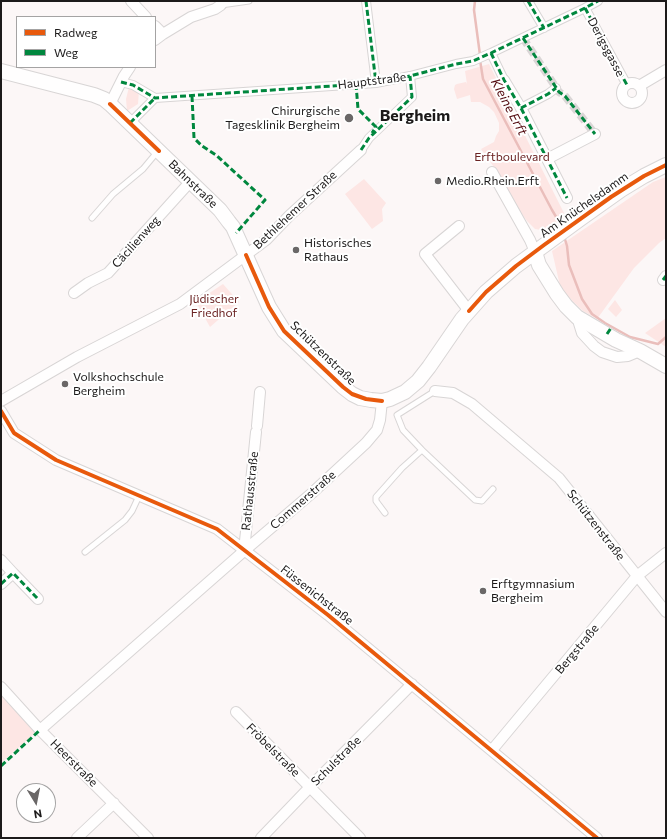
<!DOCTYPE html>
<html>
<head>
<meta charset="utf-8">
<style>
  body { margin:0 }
  #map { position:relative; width:667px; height:839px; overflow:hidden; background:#fcf7f7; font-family:Commissioner,sans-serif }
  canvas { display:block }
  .frame { position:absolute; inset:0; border:2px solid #1c1a1a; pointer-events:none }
  .legend { position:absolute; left:16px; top:16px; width:140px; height:52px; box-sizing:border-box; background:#fff; border:1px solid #a4a3a3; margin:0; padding:5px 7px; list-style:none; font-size:12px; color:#1c1a1a }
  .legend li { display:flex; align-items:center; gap:8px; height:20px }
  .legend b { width:20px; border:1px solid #a4a3a3 }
  .north { position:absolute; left:16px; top:783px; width:40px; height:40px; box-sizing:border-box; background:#fff; border:1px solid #a4a3a3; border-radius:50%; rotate:170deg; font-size:11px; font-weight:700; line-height:16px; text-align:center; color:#1c1a1a }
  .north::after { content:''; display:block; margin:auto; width:14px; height:18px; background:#6a6767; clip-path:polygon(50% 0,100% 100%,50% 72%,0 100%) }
</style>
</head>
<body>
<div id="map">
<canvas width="667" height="839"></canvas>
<div class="frame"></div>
<ul class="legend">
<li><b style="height:5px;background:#e8590c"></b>Radweg</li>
<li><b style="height:5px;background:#00873e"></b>Weg</li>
</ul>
<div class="north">N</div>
</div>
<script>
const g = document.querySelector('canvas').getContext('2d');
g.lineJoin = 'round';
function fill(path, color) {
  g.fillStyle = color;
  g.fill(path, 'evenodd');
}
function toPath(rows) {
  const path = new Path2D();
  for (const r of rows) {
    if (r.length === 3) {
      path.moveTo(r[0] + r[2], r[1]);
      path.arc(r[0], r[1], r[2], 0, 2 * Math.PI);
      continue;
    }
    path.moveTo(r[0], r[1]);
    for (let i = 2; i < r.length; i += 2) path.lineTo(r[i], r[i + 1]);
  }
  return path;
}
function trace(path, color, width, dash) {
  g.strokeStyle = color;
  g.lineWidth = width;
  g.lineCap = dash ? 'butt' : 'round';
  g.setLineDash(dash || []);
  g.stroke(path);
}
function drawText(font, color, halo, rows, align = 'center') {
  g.font = font + ' Commissioner,sans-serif';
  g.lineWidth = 4;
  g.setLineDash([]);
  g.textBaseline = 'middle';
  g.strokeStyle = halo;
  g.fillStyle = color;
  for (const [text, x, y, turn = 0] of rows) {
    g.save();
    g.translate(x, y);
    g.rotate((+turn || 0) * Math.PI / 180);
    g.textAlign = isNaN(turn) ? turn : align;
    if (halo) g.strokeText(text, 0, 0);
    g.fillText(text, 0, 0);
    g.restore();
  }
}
fill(toPath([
  [489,64,566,217,548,229,541,230,535,229,527,221,521,213,496,170,481,149,494,142,496,136,499,131,499,123,494,112,489,107,480,102,471,102,470,95,457,99,454,89,455,85,457,84,466,82,467,84,465,71],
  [129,87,139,90,138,104,127,111,126,99],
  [666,177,666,238,659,243,634,268,597,319,583,311,561,290,552,251,653,182],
  [364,179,386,203,382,209,383,221,372,229,345,194],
  [223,284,239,302,210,327,196,302],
  [615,300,622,310,616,317,608,309],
  [666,318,666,347,645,333],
  [1,694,36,732,1,763]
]), '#fde6e4');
trace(toPath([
  [475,1,474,10,480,55],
  [480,60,483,79,552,210,558,220,561,228],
  [564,236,567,246,569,265,582,299,592,314,605,323,630,337,658,344,666,337]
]), '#eabebb', 2.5);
trace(toPath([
  [523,38,559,92,565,96,595,134]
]), '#dad6d6', 8, [8, 4]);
const service = toPath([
  [221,5,249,1],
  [92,218,113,194,143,169,158,151],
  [435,391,397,415,403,430,422,450,475,500,482,501,493,489],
  [385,513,376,501,376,497,402,468,422,450],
  [85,552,125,520,132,511,139,496]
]);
const pedestrian = toPath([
  [366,1,376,83],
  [528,1,544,28],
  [585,8,627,85],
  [491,53,504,80],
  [121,82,133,85,155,98,376,83,410,76,456,64,473,61,491,53,585,8,598,1],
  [521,108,548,94,556,88],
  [130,123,155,98],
  [361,150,369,138,412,97,410,76]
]);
const minor = toPath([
  [131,1,146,17],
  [155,26,163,34],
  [155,40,163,34,191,17,215,9,221,5,221,1],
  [504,80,522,110,567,198],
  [632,93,10],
  [639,86,666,70],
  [110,104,124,76,130,67],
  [547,159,595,134],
  [492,172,530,240,535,252],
  [459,226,425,254,469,311],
  [663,280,666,276],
  [74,293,88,283,108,273,190,182],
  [577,317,582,333,594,346,602,352,617,357,628,356,640,351],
  [435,391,453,393,472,404,559,478,666,612],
  [1,401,77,357,180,304,266,240,289,216,361,150],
  [1,411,14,433,56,460,217,529,328,615,597,838],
  [257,426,260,392],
  [244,551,256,432],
  [1,560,13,573],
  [1,584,13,573,38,599],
  [1,687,40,730,148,838],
  [236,712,360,838],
  [40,730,244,551,312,493,366,443,377,430,380,420,382,401],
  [492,750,637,576,666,553],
  [77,838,114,803],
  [261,838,310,787,412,684]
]);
const secondary = toPath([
  [1,71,94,95,104,99,110,104,220,210,229,222,233,227,269,307,284,331,343,387,352,394,360,398,371,400,382,401,390,399,405,392,418,381,429,367,462,319,486,292,516,266,580,219,621,190,644,176,666,165],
  [535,252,539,265,557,294,566,306,577,317,616,340,640,351,666,366]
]);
trace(service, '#d8d5d5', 7);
trace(pedestrian, '#d8d5d5', 10);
trace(minor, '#d8d5d5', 12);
trace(secondary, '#d8d5d5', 16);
trace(service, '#fffefe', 5);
trace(pedestrian, '#fffefe', 8);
trace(minor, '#fffefe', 10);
trace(secondary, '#fffefe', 14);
trace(toPath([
  [366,1,376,83],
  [528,1,544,28],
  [585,8,627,85],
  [523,38,559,92,565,96,595,134],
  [491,53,504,80,522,110,567,198],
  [121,82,133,85,155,98,376,83,410,76,456,64,473,61,491,53,585,8,598,1],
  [356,84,358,109,376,127,372,133],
  [192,96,194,138,202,146,216,155,265,200,236,233],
  [521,108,548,94,556,88],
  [130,123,155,98],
  [361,150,369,138,412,97,410,76],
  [663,280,666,276],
  [607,334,611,328],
  [1,584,13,573,38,599],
  [1,766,40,730]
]), '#00873e', 3, [6, 3]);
trace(toPath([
  [110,104,159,151],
  [246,255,269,307,284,331,343,387,352,394,366,399,382,401],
  [469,311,486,292,516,266,544,245,611,197,644,176,666,165],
  [1,411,14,433,56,460,217,529,328,615,597,838]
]), '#e8590c', 4);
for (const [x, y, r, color] of [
  [349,118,5,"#6a6767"],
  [438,181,4,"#6a6767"],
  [296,250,4,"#6a6767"],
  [65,384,4,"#6a6767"],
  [483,591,4,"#6a6767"]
]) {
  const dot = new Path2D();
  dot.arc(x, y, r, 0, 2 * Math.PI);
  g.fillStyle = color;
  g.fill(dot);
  trace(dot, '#fff', 1.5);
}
drawText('12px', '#1c1a1a', '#fff', [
  ["Derigsgasse",606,47,62],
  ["Hauptstraße",372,81,-7],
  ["Bahnstraße",193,184,44],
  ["Am Knüchelsdamm",584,205,-35],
  ["Bethlehemer Straße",295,210,-43],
  ["Cäcilienweg",136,242,-48],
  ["Schützenstraße",323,353,44],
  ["Rathausstraße",250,491,-84],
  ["Commerstraße",303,500,-41],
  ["Schützenstraße",596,525,52],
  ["Füssenichstraße",317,595,38],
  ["Bergstraße",577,649,-50],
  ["Fröbelstraße",273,750,45],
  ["Schulstraße",336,761,-45],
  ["Heerstraße",74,763,45]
]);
drawText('12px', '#1c1a1a', '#fff', [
  ["Chirurgische",340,111,"right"],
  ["Tagesklinik Bergheim",340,125,"right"],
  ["Medio.Rhein.Erft",446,181],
  ["Historisches",304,243],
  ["Rathaus",304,257],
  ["Volkshochschule",73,377],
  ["Bergheim",73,391],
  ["Erftgymnasium",491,584],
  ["Bergheim",491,598]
], 'left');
drawText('12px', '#6b2323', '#fff', [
  ["Erftboulevard",512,157],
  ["Jüdischer",214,299],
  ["Friedhof",214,313]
]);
drawText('italic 13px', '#530b10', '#fff', [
  ["Kleine Erft",509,107,62]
]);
drawText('bold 16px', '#1c1a1a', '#fff', [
  ["Bergheim",415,116]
]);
</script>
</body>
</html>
